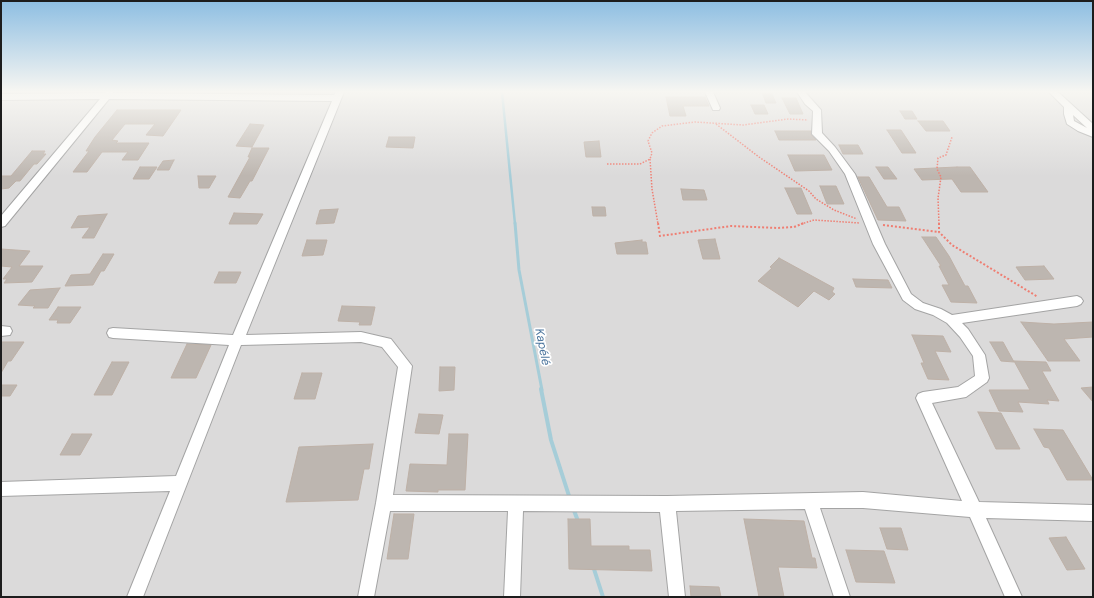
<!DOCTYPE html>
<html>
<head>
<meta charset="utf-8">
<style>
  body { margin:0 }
  #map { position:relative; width:1094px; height:598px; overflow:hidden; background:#edeae3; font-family:"DM Sans",sans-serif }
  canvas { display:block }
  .frame { position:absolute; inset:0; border:2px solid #1d1d1d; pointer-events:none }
</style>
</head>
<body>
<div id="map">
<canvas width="1094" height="598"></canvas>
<div class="frame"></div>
</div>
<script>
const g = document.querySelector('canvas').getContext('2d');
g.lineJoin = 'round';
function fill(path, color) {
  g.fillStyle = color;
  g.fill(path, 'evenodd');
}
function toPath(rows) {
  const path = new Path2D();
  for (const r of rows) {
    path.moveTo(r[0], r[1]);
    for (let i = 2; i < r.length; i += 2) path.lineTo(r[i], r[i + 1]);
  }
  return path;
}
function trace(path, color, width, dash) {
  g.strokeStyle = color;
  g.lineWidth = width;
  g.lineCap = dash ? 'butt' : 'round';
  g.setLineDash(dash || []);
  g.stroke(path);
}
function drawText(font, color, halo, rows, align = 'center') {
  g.font = font + ' "DM Sans",sans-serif';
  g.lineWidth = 3.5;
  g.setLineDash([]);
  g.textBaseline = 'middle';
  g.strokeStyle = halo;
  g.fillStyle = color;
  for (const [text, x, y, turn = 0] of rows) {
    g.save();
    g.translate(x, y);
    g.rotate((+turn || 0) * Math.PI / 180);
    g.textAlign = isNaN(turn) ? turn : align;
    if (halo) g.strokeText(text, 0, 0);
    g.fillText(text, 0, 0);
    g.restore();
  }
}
fill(toPath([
  [1,92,1093,92,1093,597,1,597]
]), '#dbdada');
trace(toPath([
  [502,92,515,224]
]), '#a6cdd8', 2.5);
trace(toPath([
  [515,223,519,270,542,390]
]), '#a6cdd8', 3);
trace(toPath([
  [541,389,551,440,570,499],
  [573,508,578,521],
  [593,566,603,597]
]), '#a6cdd8', 4);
const building = toPath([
  [762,92,771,92,776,103,766,103,762,92],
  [666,97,705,97,709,106,683,106,686,116,670,116,666,97],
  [782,98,796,98,803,114,790,114,782,98],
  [751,105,764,105,768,114,755,114,751,105],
  [117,110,181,110,163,136,146,135,155,124,125,124,112,140,118,141,116,143,149,143,138,160,122,160,128,152,102,152,87,172,73,172,89,151,86,151,95,137,117,110],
  [900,111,912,111,917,119,905,119,900,111],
  [918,121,943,121,950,131,926,131,918,121],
  [250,124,264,125,252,147,236,146,250,124],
  [887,130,901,130,916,153,902,153,887,130],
  [775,131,811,131,811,135,816,140,779,140,775,131],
  [389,137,415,137,413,148,386,147,389,137],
  [599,141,601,157,586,157,584,142,599,141],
  [839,145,858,145,863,154,843,154,839,145],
  [252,148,269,148,252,181,250,181,240,198,228,197,250,157,248,157,252,148],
  [32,151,45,151,43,154,46,154,37,164,34,164,20,181,16,181,9,188,1,189,1,176,11,176,32,151],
  [788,155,824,155,832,170,795,171,788,155],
  [174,160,169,170,157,170,163,161,174,160],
  [140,167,157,167,149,179,133,179,140,167],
  [876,167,888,167,897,179,884,179,876,167],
  [957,167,970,167,988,192,961,192,952,179,922,180,914,169,957,167],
  [198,176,216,176,209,188,199,188,198,176],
  [858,177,869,177,887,207,899,207,906,221,878,220,858,177],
  [820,186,836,186,844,204,827,204,820,186],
  [785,188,801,188,812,214,797,214,785,188],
  [681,189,704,190,707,200,683,200,681,189],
  [592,207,605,207,606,216,593,216,592,207],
  [338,209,334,223,316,224,320,210,338,209],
  [234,213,263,214,257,224,229,224,234,213],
  [107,214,94,238,82,238,90,227,71,228,78,216,107,214],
  [922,237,936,237,949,256,965,286,968,286,977,303,951,302,942,285,949,285,939,266,941,266,922,237],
  [715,239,720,259,703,259,698,240,715,239],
  [307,240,327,240,323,255,302,256,307,240],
  [642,240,642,242,646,242,648,254,617,254,615,243,642,240],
  [1,249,30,251,19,266,43,266,32,282,4,283,7,279,3,279,12,267,1,266,1,249],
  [103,254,114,254,104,271,101,271,93,285,65,286,71,275,90,274,103,254],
  [779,258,834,288,832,292,835,294,829,300,814,291,798,307,758,281,772,268,770,267,779,258],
  [1044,266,1054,279,1025,280,1016,267,1044,266],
  [219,272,241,272,236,283,214,283,219,272],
  [853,279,888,280,892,288,856,287,853,279],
  [60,288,48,308,33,308,35,306,18,305,30,290,60,288],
  [342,306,375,307,371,325,359,325,360,322,338,321,342,306],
  [58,307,81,307,70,323,57,323,58,320,49,320,58,307],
  [1021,322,1054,324,1093,322,1093,337,1064,339,1080,361,1048,361,1021,322],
  [912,335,943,336,951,352,935,351,949,380,928,379,921,363,924,363,912,335],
  [1,342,24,342,11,361,8,361,1,373,1,342],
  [990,342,1003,342,1014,362,1001,361,990,342],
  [187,344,211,345,196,378,171,378,187,344],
  [1014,361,1046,362,1051,371,1042,371,1059,401,1047,400,1049,404,1018,402,1023,412,999,411,989,390,1030,390,1014,361],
  [112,362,129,362,112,395,94,395,112,362],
  [440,367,455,367,454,390,439,391,440,367],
  [302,373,322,373,315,399,294,399,302,373],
  [1,385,17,385,10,396,1,396,1,385],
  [1093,387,1093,402,1081,388,1093,387],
  [978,412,1001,413,1020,449,996,449,978,412],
  [419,414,443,415,439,434,415,433,419,414],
  [1034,429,1063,430,1093,480,1067,480,1049,448,1044,447,1034,429],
  [72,434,92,434,80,455,60,455,72,434],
  [449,434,468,434,465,490,438,490,438,492,406,491,410,464,447,465,449,434],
  [373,444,369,469,364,469,358,500,286,502,299,447,373,444],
  [394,514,414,514,408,559,387,559,394,514],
  [568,519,590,519,591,546,629,546,629,550,650,550,652,571,569,569,568,519],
  [744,519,804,521,812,558,815,558,817,568,778,567,784,597,759,597,744,519],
  [880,528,901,528,908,550,887,549,880,528],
  [1066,537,1085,569,1067,570,1049,538,1066,537],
  [846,550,884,551,895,583,856,582,846,550],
  [690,586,719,587,721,597,691,597,690,586]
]);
fill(building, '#bdb6b0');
trace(building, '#beb1a7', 1);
const street = toPath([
  [105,92,113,92,113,93,334,95,336,92,344,92,246,335,361,332,391,339,412,366,393,495,667,496,863,492,962,501,916,398,918,394,923,392,958,387,975,376,973,356,960,337,947,323,933,315,915,309,903,300,873,244,845,174,829,151,812,134,813,111,805,104,797,92,805,92,821,110,822,133,835,147,855,174,885,244,911,294,923,303,941,309,952,315,1077,296,1081,298,1083,301,1081,304,1077,306,962,323,968,329,985,355,989,378,987,382,966,397,932,403,979,502,1093,505,1093,521,986,518,1022,597,1005,597,970,517,863,508,820,508,850,597,834,597,805,509,676,511,685,597,669,597,660,512,523,511,520,597,504,597,508,511,390,511,374,597,358,597,376,503,398,367,382,347,361,342,241,345,143,597,127,597,170,491,1,496,1,482,176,476,229,345,113,338,109,337,107,333,109,329,113,328,233,335,332,101,109,99,5,226,1,227,1,216,100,99,1,100,1,94,104,93,105,92],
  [705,92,713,92,720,108,719,110,713,110,705,92],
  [1049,92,1058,92,1093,124,1093,137,1078,131,1067,124,1064,114,1064,107,1049,92],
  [1073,115,1087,128,1074,121,1073,115],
  [1,326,10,327,12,331,10,335,1,336,1,326]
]);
trace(street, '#a4a4a4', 2);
trace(toPath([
  [716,124,759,157,809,191,816,199,834,210,857,219],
  [650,159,652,189,658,224],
  [607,164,640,164,650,159,652,153,648,141,652,133,662,126,695,122,743,125,788,119,808,120],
  [801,224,814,220,860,223],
  [939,224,938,198,941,177,937,169,938,158,946,155,952,137]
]), '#ef7e72', 1.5, [1.5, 1.5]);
trace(toPath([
  [658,223,660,236,731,226,778,228,794,227,804,223],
  [939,223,939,232,952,245,1038,297],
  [883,225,939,232]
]), '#ef7e72', 2, [2, 2]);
fill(street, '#fff');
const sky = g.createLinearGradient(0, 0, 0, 176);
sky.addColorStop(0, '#8dbee2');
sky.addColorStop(0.52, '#f7f6f2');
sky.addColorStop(1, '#f7f6f200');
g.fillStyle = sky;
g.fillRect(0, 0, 1094, 176);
drawText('italic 12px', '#4d769e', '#fff', [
  ["Kapélé",542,347,79]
]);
</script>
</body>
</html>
